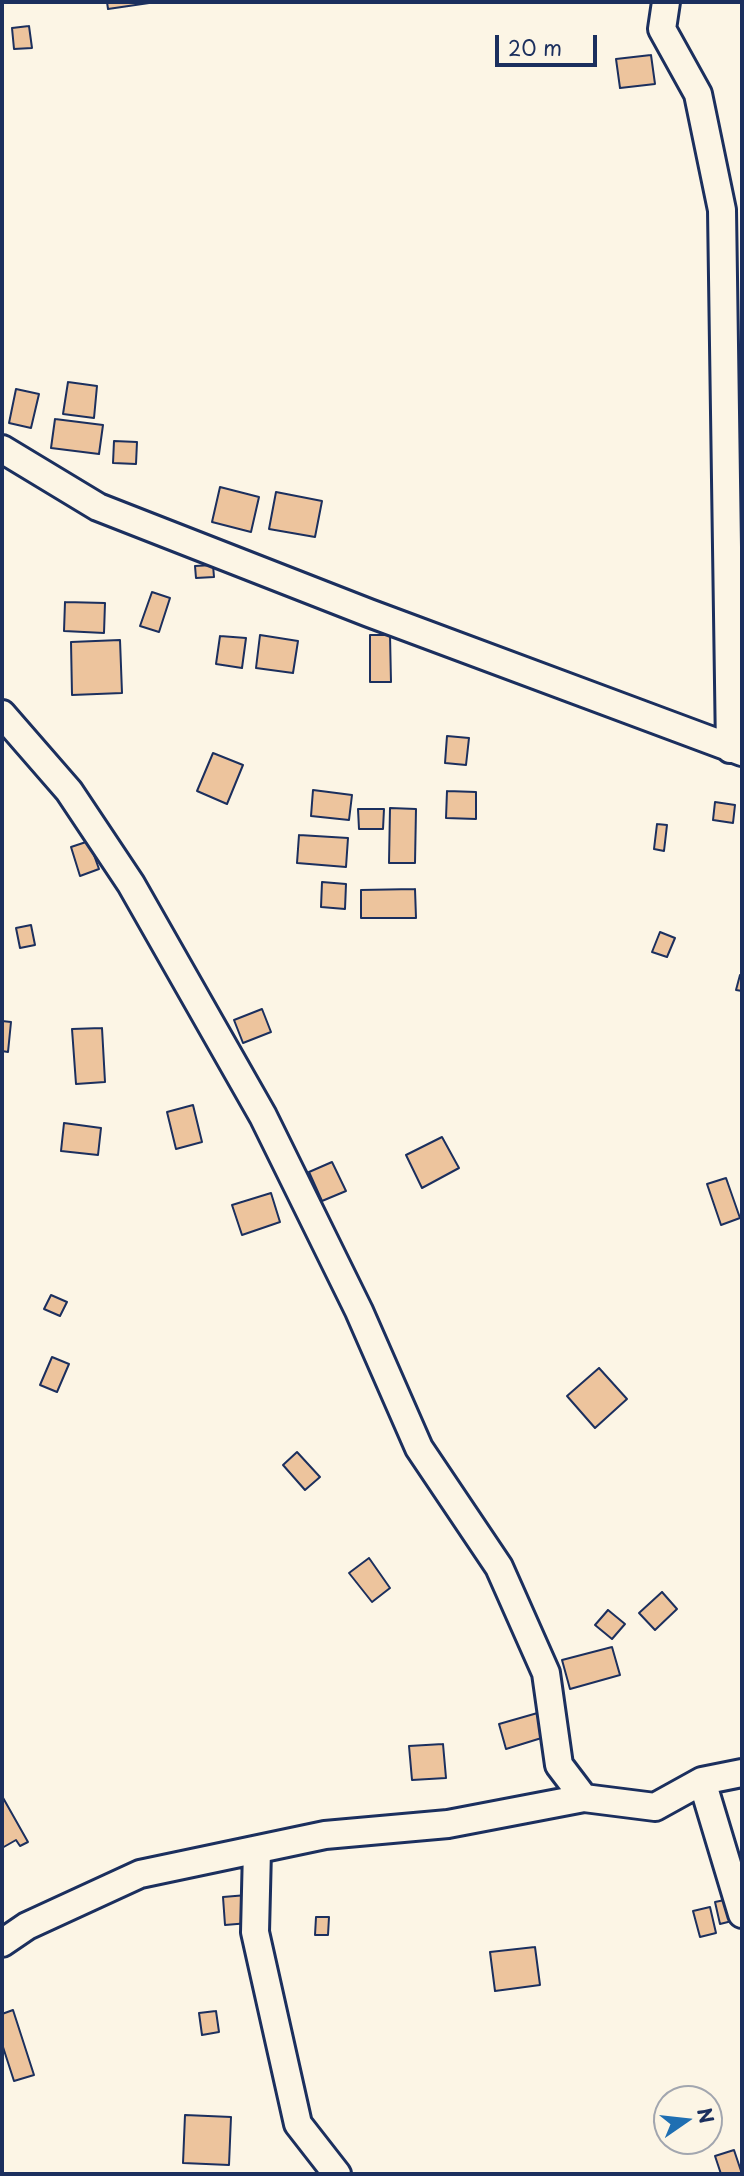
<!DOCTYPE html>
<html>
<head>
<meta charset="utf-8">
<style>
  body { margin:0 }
  #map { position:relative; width:744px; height:2176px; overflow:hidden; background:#fcf5e5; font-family:"Playpen Sans",sans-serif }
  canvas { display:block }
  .frame { position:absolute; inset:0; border:4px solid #1b2f5e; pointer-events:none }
  .north { position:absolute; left:653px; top:2085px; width:70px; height:70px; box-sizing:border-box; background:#fcf5e5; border:2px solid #a2a6af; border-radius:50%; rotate:76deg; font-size:19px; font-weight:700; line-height:28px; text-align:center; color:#1b2f5e }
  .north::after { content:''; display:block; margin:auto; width:24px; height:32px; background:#1f6fb2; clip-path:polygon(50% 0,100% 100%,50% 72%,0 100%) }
  .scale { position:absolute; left:495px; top:35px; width:102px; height:32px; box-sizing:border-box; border:4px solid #1b2f5e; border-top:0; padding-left:9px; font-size:21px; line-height:24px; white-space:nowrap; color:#1b2f5e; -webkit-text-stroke:5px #fcf5e5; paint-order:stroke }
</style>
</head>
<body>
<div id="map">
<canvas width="744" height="2176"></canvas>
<div class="frame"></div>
<div class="north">N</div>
<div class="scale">20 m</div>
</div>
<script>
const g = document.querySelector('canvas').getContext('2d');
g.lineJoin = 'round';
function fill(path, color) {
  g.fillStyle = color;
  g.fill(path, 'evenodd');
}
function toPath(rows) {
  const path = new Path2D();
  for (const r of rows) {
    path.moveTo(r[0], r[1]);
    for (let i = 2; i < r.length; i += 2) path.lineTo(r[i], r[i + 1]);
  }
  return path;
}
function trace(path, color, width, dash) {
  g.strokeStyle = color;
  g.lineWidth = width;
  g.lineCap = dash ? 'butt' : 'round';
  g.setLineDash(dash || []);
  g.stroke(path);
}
const building = toPath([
  [107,2,156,2,108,9,107,2],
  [29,26,32,48,14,49,12,28,29,26],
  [651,55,655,84,620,88,616,59,651,55],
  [68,382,97,386,94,418,63,414,68,382],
  [16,389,39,394,31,428,9,423,16,389],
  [55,419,103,425,99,454,51,448,55,419],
  [114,441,137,442,136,464,113,463,114,441],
  [220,487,259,497,251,532,212,522,220,487],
  [276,492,322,501,315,537,269,529,276,492],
  [213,565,214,577,196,578,195,566,213,565],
  [152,592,170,598,159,632,140,626,152,592],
  [65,602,105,603,104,633,64,631,65,602],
  [260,635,298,641,293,673,256,668,260,635],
  [370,635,390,635,391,682,370,682,370,635],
  [220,636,246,638,242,668,216,664,220,636],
  [120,640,122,693,72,695,71,642,120,640],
  [447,736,469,738,466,765,445,763,447,736],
  [213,753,243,765,227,804,197,791,213,753],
  [313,790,352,795,349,820,311,816,313,790],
  [447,791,476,792,476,819,446,818,447,791],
  [715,802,735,805,733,823,713,820,715,802],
  [390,808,416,809,415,863,389,863,390,808],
  [358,809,384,809,383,829,359,829,358,809],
  [657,824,667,825,664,851,654,849,657,824],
  [299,835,348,838,346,867,297,863,299,835],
  [89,841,99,869,80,876,71,847,89,841],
  [322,882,346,884,345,909,321,907,322,882],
  [415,889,416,918,361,918,361,890,415,889],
  [31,925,35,945,20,948,16,928,31,925],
  [660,932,675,938,667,957,652,952,660,932],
  [740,975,742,976,742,991,736,990,740,975],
  [262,1009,271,1032,243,1043,234,1020,262,1009],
  [2,1021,11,1022,8,1052,2,1051,2,1021],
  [102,1028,105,1082,76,1084,72,1029,102,1028],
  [193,1105,202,1142,176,1149,167,1112,193,1105],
  [64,1123,101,1128,98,1155,61,1151,64,1123],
  [442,1137,459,1168,422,1188,406,1155,442,1137],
  [332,1162,346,1191,322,1201,309,1172,332,1162],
  [726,1178,740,1218,721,1225,707,1184,726,1178],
  [271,1193,280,1222,242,1235,232,1205,271,1193],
  [51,1295,67,1302,60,1316,44,1309,51,1295],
  [52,1357,69,1364,57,1392,40,1385,52,1357],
  [599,1368,627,1399,595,1428,567,1396,599,1368],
  [297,1452,320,1477,305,1490,283,1465,297,1452],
  [369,1558,390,1588,372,1602,349,1573,369,1558],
  [662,1592,677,1609,655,1630,639,1613,662,1592],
  [608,1610,625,1624,612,1639,595,1625,608,1610],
  [612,1647,620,1675,570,1689,562,1660,612,1647],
  [541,1712,548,1736,506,1749,499,1724,541,1712],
  [443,1744,446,1778,412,1780,409,1746,443,1744],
  [2,1796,28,1842,20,1846,16,1840,2,1848,2,1796],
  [259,1894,261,1922,225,1925,223,1897,259,1894],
  [734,1898,740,1919,720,1924,715,1902,734,1898],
  [710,1907,716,1933,700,1937,693,1911,710,1907],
  [316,1917,329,1917,328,1935,315,1935,316,1917],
  [535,1947,540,1985,495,1991,490,1952,535,1947],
  [13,2010,34,2075,14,2081,2,2044,2,2014,13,2010],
  [216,2011,219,2032,202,2035,199,2013,216,2011],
  [185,2115,231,2117,229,2165,183,2163,185,2115],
  [734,2150,742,2174,721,2174,715,2156,734,2150]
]);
fill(building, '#edc49d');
trace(building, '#1b2f5e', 2);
const minor = toPath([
  [666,2,662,29,698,94,722,210,730,749],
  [2,449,98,507,369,613,742,752],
  [2,714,69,791,131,884,263,1116,359,1311,419,1448,499,1567,546,1673,559,1765,584,1798],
  [702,1781,742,1914],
  [257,1850,255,1932,298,2124,337,2174],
  [2,1943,27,1926,140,1874,325,1835,448,1824,584,1798,655,1807,702,1781,742,1773]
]);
trace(minor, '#1b2f5e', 32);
trace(minor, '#fcf5e5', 26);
</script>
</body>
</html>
